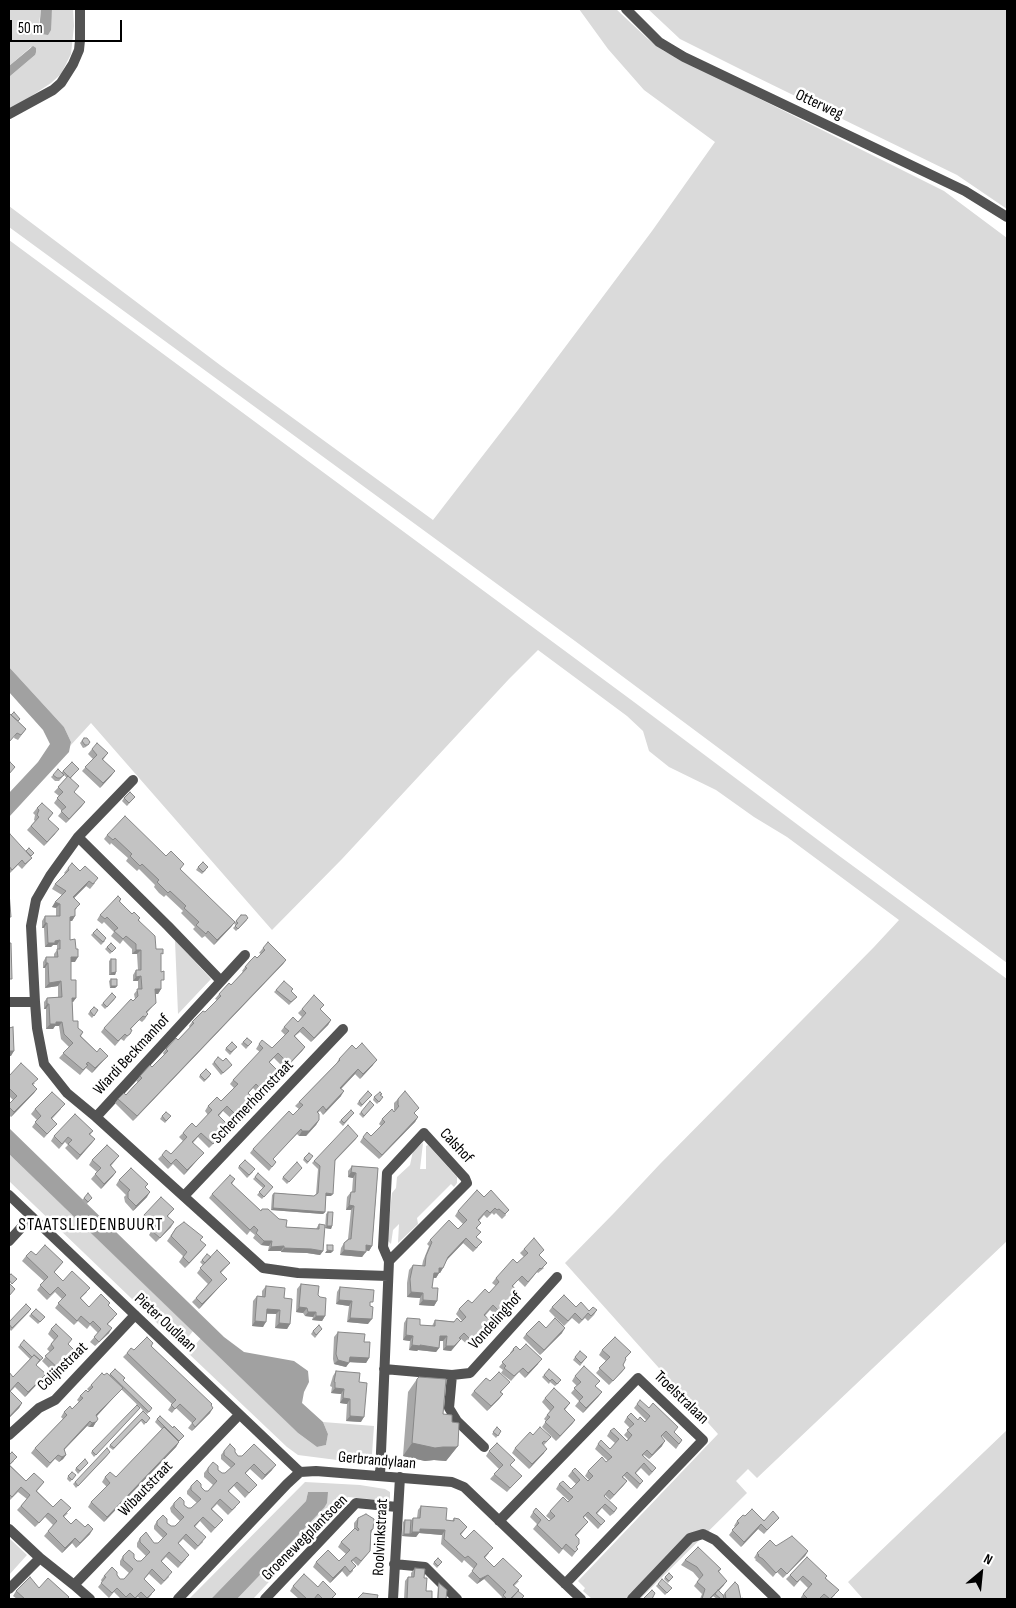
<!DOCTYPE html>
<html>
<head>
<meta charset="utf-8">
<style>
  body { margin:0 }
  #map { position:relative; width:1016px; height:1608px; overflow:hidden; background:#fff; font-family:"Sofia Sans Condensed",sans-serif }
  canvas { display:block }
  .frame { position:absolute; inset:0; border:10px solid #000; pointer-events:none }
  .north { position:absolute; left:956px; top:1548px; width:50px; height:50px; -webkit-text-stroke:4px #fff; paint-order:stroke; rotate:28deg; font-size:14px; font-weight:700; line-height:20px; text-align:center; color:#000 }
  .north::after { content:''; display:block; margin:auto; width:18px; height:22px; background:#000; clip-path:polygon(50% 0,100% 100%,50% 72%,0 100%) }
  .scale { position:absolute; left:10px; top:20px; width:112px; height:22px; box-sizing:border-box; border:2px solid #000; border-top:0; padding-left:6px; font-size:15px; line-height:18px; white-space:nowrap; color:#000; -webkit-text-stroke:4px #fff; paint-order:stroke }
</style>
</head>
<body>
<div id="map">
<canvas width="1016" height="1608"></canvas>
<div class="frame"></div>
<div class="north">N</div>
<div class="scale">50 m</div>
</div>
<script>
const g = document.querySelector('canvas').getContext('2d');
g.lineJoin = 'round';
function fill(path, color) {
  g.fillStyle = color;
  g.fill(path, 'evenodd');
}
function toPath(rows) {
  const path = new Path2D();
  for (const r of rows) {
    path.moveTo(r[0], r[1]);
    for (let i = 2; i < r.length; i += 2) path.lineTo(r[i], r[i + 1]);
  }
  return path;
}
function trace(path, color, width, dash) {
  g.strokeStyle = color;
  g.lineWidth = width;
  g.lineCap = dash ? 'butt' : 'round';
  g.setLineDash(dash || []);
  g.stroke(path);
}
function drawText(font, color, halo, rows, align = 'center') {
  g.font = font + ' "Sofia Sans Condensed",sans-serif';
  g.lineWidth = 5;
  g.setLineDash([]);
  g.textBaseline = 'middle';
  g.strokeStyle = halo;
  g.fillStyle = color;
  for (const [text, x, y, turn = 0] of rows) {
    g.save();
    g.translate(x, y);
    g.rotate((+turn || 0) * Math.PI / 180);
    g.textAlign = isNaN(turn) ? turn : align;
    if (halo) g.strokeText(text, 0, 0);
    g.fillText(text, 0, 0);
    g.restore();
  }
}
fill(toPath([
  [9,9,41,9,39,24,51,17,52,9,73,9,74,26,71,54,61,74,51,83,9,111,9,77,35,55,31,47,9,66],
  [579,9,616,9,648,39,664,51,944,191,1007,238,1007,963,575,641,9,227,9,206,220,365,433,520,518,410,652,231,715,142,644,90,608,49],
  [648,9,1007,9,1007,209,957,175,746,72,680,39],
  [9,240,634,702,838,855,1007,979,1007,1241,757,1478,748,1469,736,1481,747,1493,640,1599,592,1599,583,1591,585,1588,578,1581,718,1434,565,1263,614,1213,660,1164,874,947,899,920,787,837,754,817,716,790,669,767,649,751,643,731,627,716,538,650,509,679,342,859,272,930,91,723,70,746,71,742,64,727,9,667],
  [175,940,211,979,178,1014],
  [423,1143,420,1169,426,1169,426,1146,428,1145,457,1177,457,1183,454,1187,451,1184,417,1218,418,1224,398,1243,399,1224,393,1230,391,1244,387,1240,392,1193,396,1188,397,1177,410,1165,413,1151],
  [9,1154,193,1331,181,1346,9,1181],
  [201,1338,298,1433,317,1447,326,1445,328,1434,323,1422,374,1426,372,1454,368,1464,298,1455,287,1447,188,1353],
  [1007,1430,1007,1599,863,1599,848,1582],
  [305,1482,360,1485,385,1489,390,1492,390,1501,348,1497,253,1599,237,1599,324,1508,308,1492,306,1501,211,1599,189,1599],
  [9,1538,27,1555,9,1575]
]), '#dadada');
fill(toPath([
  [41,9,52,9,51,30,48,35,42,34,39,31],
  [33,46,36,48,36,52,35,55,9,77,9,66],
  [9,667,64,727,71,742,69,752,9,817,9,793,38,762,50,744,43,730,9,692],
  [9,1128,224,1337,244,1352,294,1361,308,1371,309,1382,304,1392,302,1403,323,1422,328,1434,326,1445,317,1447,298,1433,9,1154],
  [308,1492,328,1492,327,1503,324,1508,237,1599,211,1599,306,1501]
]), '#a1a1a1');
trace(toPath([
  [626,9,659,42,684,57,965,191,1007,217],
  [9,114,53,90,61,83,73,64,79,50,80,40,80,9],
  [133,780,78,837,50,876,36,900,31,926,35,1002,37,1028,44,1064,67,1093,96,1117,245,955],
  [78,837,168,926,221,981],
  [9,1002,35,1002],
  [96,1117,263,1268,298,1273,388,1276],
  [424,1133,465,1178,467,1183,389,1261,383,1247,387,1173,424,1133],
  [9,1195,300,1472],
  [184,1196,343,1029],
  [9,1241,31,1217],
  [384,1369,452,1375,470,1373,557,1277],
  [452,1375,449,1408,457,1421,484,1447],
  [9,1435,39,1408,55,1400,135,1315],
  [380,1476,389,1261],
  [499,1521,638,1378,703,1440,565,1584],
  [9,1529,40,1558,74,1585,90,1599],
  [394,1564,425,1567,457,1599],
  [74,1585,239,1415],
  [9,1589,40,1558],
  [178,1599,287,1484,300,1472,316,1471,452,1482,464,1487,581,1599],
  [265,1599,356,1503,397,1507],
  [393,1599,400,1477],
  [632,1599,690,1538,703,1534,715,1540,776,1599]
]), '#535353', 10);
fill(toPath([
  [18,721,26,729,18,740,14,738],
  [84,738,90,742,86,747,83,748,80,743],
  [92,749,108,753,103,760,115,771,111,776,100,788,82,771,93,759,88,754],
  [63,771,77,771,71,778,74,793,85,802,81,807,66,823,58,816,62,811,54,803,59,796,54,792,67,778,64,775,59,781,55,781,51,777,53,775,62,772],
  [135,797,127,806,122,801,124,798],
  [37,808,53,813,48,820,55,834,44,846,27,830,35,821,34,820,35,815,33,813],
  [107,835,180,870,235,922,231,927,214,945,205,936,202,938,193,929,195,927,181,913,183,911,166,895,164,897,159,893,154,887,155,885,139,869,137,871,126,861,128,858,111,843,110,845,104,839],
  [9,836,32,858,22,869,18,865,9,874],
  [198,867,206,870,202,874,196,870],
  [68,868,80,871,95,883,90,889,86,886,74,898,77,908,75,910,75,916,72,921,70,921,70,940,75,962,71,962,71,980,76,998,73,1002,72,1002,73,1021,78,1028,83,1032,81,1036,97,1052,108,1056,104,1060,92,1073,86,1068,80,1075,59,1058,69,1047,61,1039,59,1026,55,1026,53,1029,46,1029,46,1009,44,1009,44,1002,47,998,58,997,58,986,45,988,45,968,43,968,43,962,46,957,54,957,54,954,57,950,57,945,53,945,51,947,45,947,44,928,42,928,42,921,45,916,56,916,56,908,52,907,62,895,52,889,55,884,65,874,64,873],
  [121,899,120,902,139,920,161,958,161,989,158,994,155,994,152,1007,147,1013,148,1014,145,1019,142,1022,139,1020,131,1029,129,1035,126,1038,124,1041,121,1039,115,1046,101,1032,104,1028,135,999,134,994,138,989,138,981,133,981,133,975,136,970,138,970,137,954,132,954,132,949,123,940,120,944,111,936,114,932,104,922,102,924,97,920,100,915],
  [247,920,236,931,233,928,236,925,234,924,236,921],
  [93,933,105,941,101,945,91,935],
  [107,947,116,948,110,954,105,949],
  [263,948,286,960,283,964,133,1121,115,1103,118,1099,126,1095,138,1082,136,1081,140,1076,152,1067,164,1055,163,1053,166,1049,178,1040,190,1028,189,1026,192,1022,205,1012,217,1000,215,999,219,994,231,985,243,972,242,971,245,967,257,958,261,954,259,953],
  [111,959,116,972,115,975,109,975,109,961],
  [111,979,117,986,115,988,110,988,109,981],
  [276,990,291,991,297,997,289,1005,274,992],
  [115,999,105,1009,101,1005,103,1003],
  [302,1009,320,1010,331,1020,328,1025,311,1042,300,1032,295,1036,305,1047,302,1051,285,1069,274,1058,269,1063,277,1078,260,1095,253,1088,248,1093,255,1100,251,1104,235,1122,223,1111,219,1116,229,1126,226,1131,209,1148,198,1137,193,1143,204,1153,200,1157,184,1175,173,1164,168,1169,158,1159,162,1155,171,1154,183,1141,179,1137,183,1133,196,1127,208,1115,205,1111,208,1106,221,1101,234,1088,230,1084,233,1080,260,1052,256,1049,259,1044,272,1048,285,1035,281,1031,284,1027,298,1022,302,1017,298,1013],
  [98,1010,92,1018,88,1014,90,1011],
  [243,1042,252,1042,246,1049,241,1044],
  [226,1048,235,1049,230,1055,225,1050],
  [339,1059,373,1065,360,1079,355,1074,341,1089,341,1096,323,1115,320,1111,318,1113,319,1120,316,1125,306,1136,299,1136,297,1134,273,1159,276,1162,269,1171,250,1153,253,1149,293,1115,299,1109,295,1106,299,1102,336,1064],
  [223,1061,230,1067,221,1075,212,1064,214,1062],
  [200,1075,210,1076,204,1082,199,1077],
  [9,1076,35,1083,33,1085,37,1089,34,1093,11,1117,9,1115,9,1104,13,1100,9,1096],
  [372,1095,361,1107,357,1104,359,1101],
  [380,1095,381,1100,377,1104,373,1100,374,1097],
  [398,1099,418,1117,415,1122,379,1159,360,1142,363,1137,371,1136,381,1126,379,1124,382,1119,395,1111,394,1110,394,1103],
  [374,1105,363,1118,359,1114,361,1112],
  [35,1109,61,1109,52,1119,53,1128,44,1138,32,1127,37,1120,31,1114],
  [354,1113,343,1126,339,1122,341,1120],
  [162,1116,171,1116,165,1123,160,1119],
  [93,1131,90,1135,95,1139,91,1144,77,1160,65,1148,68,1145,65,1142,59,1149,51,1141,54,1136],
  [357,1138,335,1161,331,1196,326,1196,325,1212,323,1214,271,1210,272,1195,274,1193,314,1196,316,1194,318,1169,312,1163,314,1161],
  [119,1156,111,1166,116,1172,113,1176,101,1189,91,1179,97,1172,89,1165,92,1160],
  [304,1158,311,1159,307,1164,303,1160],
  [239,1166,253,1172,247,1178,238,1168],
  [352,1166,378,1168,372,1246,369,1251,366,1250,362,1257,340,1255,341,1248,344,1243,348,1239,351,1210,346,1210,347,1197,351,1192,352,1192,353,1178,348,1177,348,1171],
  [302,1168,287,1184,282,1179,283,1177],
  [255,1177,273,1187,262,1199,257,1195,263,1188,253,1179],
  [235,1179,232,1184,261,1211,286,1227,316,1229,319,1224,323,1251,320,1255,307,1253,281,1252,281,1251,268,1251,269,1246,261,1245,253,1238,255,1235,250,1231,247,1235,209,1198,212,1194],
  [119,1180,145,1188,147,1197,133,1211,125,1202,124,1197,126,1195,116,1185],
  [491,1190,506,1215,502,1219,496,1213,494,1215,492,1213,487,1218,484,1215,479,1221,477,1229,476,1237,478,1247,473,1252,463,1243,447,1259,443,1268,440,1273,439,1273,436,1278,433,1278,432,1288,437,1301,434,1306,419,1305,420,1298,407,1297,407,1283,409,1270,413,1265,422,1266,423,1261,429,1246,427,1244,430,1240,458,1229,463,1224,455,1216,458,1211,484,1197],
  [84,1198,92,1198,86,1205,82,1200],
  [174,1209,168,1216,171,1227,156,1242,149,1235,152,1230,140,1219,144,1215],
  [328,1212,332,1226,331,1229,325,1228,326,1214],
  [176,1228,200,1241,202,1250,185,1268,179,1262,183,1256,167,1241],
  [524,1249,544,1268,538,1273,537,1272,525,1287,518,1280,513,1286,519,1292,516,1297,505,1306,497,1316,490,1310,485,1316,491,1321,488,1326,478,1335,469,1346,460,1338,461,1339,457,1344,451,1351,443,1350,443,1341,440,1341,439,1348,436,1352,418,1350,417,1351,409,1350,410,1341,403,1340,404,1323,407,1318,420,1325,432,1326,435,1320,461,1322,462,1321,456,1314,459,1309,472,1303,489,1293,496,1286,492,1283,496,1278,517,1263,524,1257,520,1253],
  [36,1255,63,1262,54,1273,63,1281,87,1292,81,1298,89,1307,110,1303,108,1305,114,1318,108,1324,109,1333,95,1346,90,1342,98,1333,90,1325,87,1329,78,1321,74,1325,55,1308,62,1299,55,1292,47,1300,37,1290,44,1281,22,1261,26,1256],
  [211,1257,230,1263,221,1273,227,1279,223,1283,199,1309,192,1302,196,1298,208,1284,197,1273,203,1265,200,1262,202,1260],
  [301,1284,318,1295,320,1297,325,1316,322,1321,312,1320,313,1317,305,1316,303,1313,296,1312,297,1289],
  [266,1286,284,1298,290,1324,287,1329,275,1328,276,1314,267,1314,263,1327,252,1326,253,1301,257,1296,262,1297,262,1291],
  [340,1287,370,1306,368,1324,347,1322,349,1306,336,1304,337,1292],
  [552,1307,576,1307,589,1311,597,1310,594,1315,588,1321,585,1318,579,1324,572,1318,564,1326,549,1311],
  [30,1311,11,1331,9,1328,9,1322],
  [31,1314,45,1317,38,1324,29,1316],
  [546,1328,562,1333,540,1355,523,1338,526,1334],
  [51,1329,78,1354,75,1358,57,1376,42,1361,50,1352,47,1349,54,1340,48,1334],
  [322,1329,315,1338,311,1334,313,1331],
  [338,1332,364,1342,369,1358,366,1363,349,1362,346,1367,334,1364,333,1359,334,1337],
  [153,1343,151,1346,211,1405,210,1413,192,1431,188,1428,192,1423,176,1408,172,1413,168,1410,172,1404,123,1357,127,1353],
  [20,1345,43,1358,36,1365,42,1379,25,1397,15,1387,10,1392,22,1403,19,1408,9,1418,9,1372,13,1377,30,1359,18,1347],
  [513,1349,520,1350,538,1364,525,1378,519,1372,511,1381,501,1373,503,1370,499,1367,510,1354,510,1353],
  [602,1350,631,1352,625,1359,623,1365,625,1368,622,1372,609,1385,596,1373,606,1361,599,1355],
  [575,1357,587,1357,580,1366,573,1360],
  [115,1369,123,1380,150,1411,147,1414,121,1389,97,1416,96,1422,93,1427,89,1427,87,1426,64,1450,66,1455,63,1459,59,1462,55,1459,47,1468,31,1453,35,1448,63,1419,61,1417,64,1412,72,1409,79,1402,77,1400,80,1396,89,1391,87,1389,91,1385,104,1375,109,1375],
  [336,1371,359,1382,361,1422,346,1421,347,1404,340,1403,341,1394,331,1393,332,1387,330,1386,333,1376],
  [544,1375,559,1383,555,1386,550,1382,549,1384,542,1377],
  [575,1376,595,1386,602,1392,598,1397,583,1413,575,1406,579,1401,571,1393,577,1386,572,1381],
  [417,1379,443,1414,452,1422,458,1446,446,1461,434,1460,425,1461,403,1456,408,1392],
  [490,1381,510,1382,501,1392,503,1394,499,1399,487,1411,471,1395,474,1391],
  [545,1398,570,1403,565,1410,575,1420,572,1424,556,1441,542,1427,546,1421,544,1419,550,1411,542,1402],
  [637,1404,674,1433,682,1440,676,1449,662,1436,661,1437,662,1446,649,1459,644,1455,643,1456,656,1468,652,1473,649,1476,641,1468,636,1473,643,1481,637,1489,624,1476,623,1477,627,1481,623,1486,610,1500,605,1495,604,1496,617,1508,614,1513,610,1516,602,1508,597,1514,605,1521,598,1529,585,1516,584,1518,588,1522,576,1536,579,1544,577,1547,578,1549,572,1557,563,1549,559,1554,533,1529,537,1524,530,1517,533,1512,549,1521,551,1520,546,1516,550,1511,569,1501,556,1489,559,1484,571,1489,576,1484,568,1476,572,1471,588,1481,589,1480,585,1476,588,1471,608,1461,595,1449,598,1444,610,1449,615,1443,607,1436,610,1431,627,1441,628,1439,624,1435,630,1428,624,1422,627,1417,645,1422,646,1420,634,1408],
  [140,1408,94,1457,91,1453,92,1451],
  [143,1411,150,1418,144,1425,141,1421,113,1450,109,1447,110,1445],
  [157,1419,182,1438,179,1441,176,1447,104,1522,88,1507,91,1502,107,1487,102,1482,105,1477,116,1477,162,1429,155,1422],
  [497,1427,501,1431,496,1438,492,1434],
  [533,1435,551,1437,544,1445,544,1453,529,1469,512,1453,515,1448],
  [224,1451,235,1452,238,1456,272,1470,262,1480,250,1469,245,1474,257,1485,253,1489,245,1498,234,1486,229,1491,236,1507,228,1515,217,1504,212,1509,223,1520,211,1533,200,1521,195,1527,203,1542,195,1550,183,1539,178,1544,186,1559,178,1568,166,1557,161,1562,169,1577,161,1585,149,1574,144,1579,152,1594,148,1599,140,1599,138,1597,135,1599,128,1599,126,1598,125,1599,121,1599,114,1592,109,1598,98,1587,102,1582,101,1580,104,1576,117,1575,120,1579,124,1579,129,1573,120,1565,120,1561,123,1556,134,1558,137,1561,141,1561,146,1556,137,1547,137,1543,140,1538,154,1543,158,1543,163,1538,154,1529,154,1526,157,1521,167,1523,171,1526,175,1526,180,1521,171,1512,170,1508,174,1503,184,1505,188,1508,191,1508,197,1503,187,1494,187,1491,191,1486,201,1487,205,1491,208,1491,213,1485,204,1477,204,1473,208,1468,218,1470,222,1473,225,1473,231,1468,221,1459,221,1455],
  [489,1451,511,1466,518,1480,507,1492,490,1479,499,1469,486,1456],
  [109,1454,76,1488,73,1484,75,1482],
  [9,1455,14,1461,10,1465,26,1481,44,1482,37,1491,53,1507,68,1513,64,1517,71,1524,90,1534,76,1548,72,1543,62,1553,44,1536,53,1525,45,1517,35,1527,17,1510,27,1499,18,1492,9,1501],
  [88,1463,78,1474,75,1470,76,1468],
  [76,1475,70,1482,67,1479,68,1476],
  [421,1506,446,1520,452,1521,454,1518,467,1527,461,1535,465,1539,489,1553,485,1558,494,1567,519,1581,514,1586,517,1593,521,1599,501,1599,502,1597,484,1579,477,1584,468,1576,474,1569,464,1560,462,1563,441,1544,442,1535,419,1533,416,1537,402,1536,403,1522,405,1520,411,1520,413,1518,417,1518,418,1510],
  [745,1516,775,1522,764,1534,758,1529,741,1547,729,1535,735,1527,734,1526,737,1521],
  [358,1518,373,1529,371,1533,370,1551,358,1566,353,1561,352,1562,353,1571,347,1577,342,1571,330,1583,313,1567,316,1562,339,1561,346,1554,338,1547,341,1542,354,1529,354,1523],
  [776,1546,808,1551,805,1556,783,1578,777,1572,773,1577,760,1564,755,1560,756,1559,754,1558,757,1553],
  [685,1560,721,1569,719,1572,724,1585,719,1591,723,1595,725,1593,743,1599,717,1599,713,1596,714,1595,710,1599,700,1599,702,1594,694,1586,699,1579,693,1572,681,1565],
  [434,1562,442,1562,437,1568,433,1564],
  [415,1568,424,1578,426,1591,432,1599,404,1599,405,1581,408,1577,411,1577,411,1573],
  [790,1575,826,1578,835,1595,831,1599,800,1599,803,1594,808,1588,800,1580,794,1587,786,1579],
  [665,1577,673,1577,668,1583,664,1579],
  [439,1583,446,1599,437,1599,438,1585],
  [658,1584,670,1590,665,1595,656,1586],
  [293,1586,318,1587,336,1594,332,1599,299,1599,290,1591],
  [39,1588,67,1599,17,1599,13,1596,16,1591]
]), '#a8a8a8');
fill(toPath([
  [115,771,111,776,100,788,103,783],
  [85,802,81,807,66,823,69,819],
  [59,829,55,834,44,846,47,842],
  [89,881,86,886,70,902,73,897],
  [55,902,60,904,56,908,52,907],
  [75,916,72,921,67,921,70,917],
  [235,922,231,927,214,945,217,940],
  [45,923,47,923,44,928,42,928],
  [60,940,57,945,53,945,51,947,45,947,48,943,55,941],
  [136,950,141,950,137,954,132,954],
  [71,957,78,957,75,962,67,962],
  [286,960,283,964,133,1121,137,1116],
  [46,963,48,963,45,968,43,968],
  [116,972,115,975,109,975,111,973],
  [141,976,138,981,133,981,136,977],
  [61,981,58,986,45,988,49,983],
  [111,986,117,986,115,988,110,988],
  [155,989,161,989,158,994,152,994],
  [72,998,76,998,73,1002,68,1002],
  [47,1004,49,1004,46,1009,44,1009],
  [331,1020,328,1025,311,1042,314,1038],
  [56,1022,62,1022,59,1026,55,1026,53,1029,46,1029,50,1024],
  [305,1047,302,1051,285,1069,289,1064],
  [9,1051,14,1051,11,1056,9,1056],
  [108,1056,104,1060,92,1073,95,1068],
  [377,1060,373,1065,360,1079,363,1074],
  [358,1069,355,1074,337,1093,340,1088],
  [280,1073,277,1078,260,1095,263,1091],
  [37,1089,34,1093,11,1117,14,1112],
  [344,1091,341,1096,323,1115,326,1110],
  [255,1100,251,1104,235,1122,238,1117],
  [418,1117,415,1122,379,1159,382,1155],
  [319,1120,316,1125,306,1136,299,1136,302,1131],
  [229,1126,226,1131,209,1148,213,1144],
  [95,1139,91,1144,77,1160,80,1155],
  [204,1153,200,1157,184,1175,187,1170],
  [116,1172,113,1176,101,1189,104,1184],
  [351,1172,356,1173,353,1178,348,1177],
  [150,1192,147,1197,133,1211,136,1206],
  [326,1193,333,1194,331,1196,325,1196],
  [349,1205,354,1206,351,1210,346,1210],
  [273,1208,325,1212,323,1214,271,1210],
  [174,1222,171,1227,156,1242,160,1238],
  [327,1226,332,1226,331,1229,325,1228],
  [466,1238,463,1243,445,1262,448,1257],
  [264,1241,272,1241,269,1246,261,1245],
  [206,1245,202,1250,185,1268,189,1263],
  [366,1245,372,1246,369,1251,363,1250],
  [284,1246,281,1251,268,1251,271,1247],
  [284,1248,311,1249,323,1251,320,1255,307,1253,281,1252],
  [327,1250,333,1251,331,1253,325,1253],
  [344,1250,366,1252,362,1257,340,1255],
  [439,1268,443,1268,440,1273,436,1273],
  [434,1273,439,1273,436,1278,430,1278],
  [227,1279,223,1283,199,1309,202,1304],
  [411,1292,423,1293,420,1298,407,1297],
  [519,1292,516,1297,505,1306,497,1316,509,1301],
  [339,1300,352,1301,349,1306,336,1304],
  [423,1300,437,1301,434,1306,419,1305],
  [299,1307,307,1308,303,1313,296,1312],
  [267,1309,280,1310,276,1314,264,1313],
  [308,1312,316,1312,313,1317,305,1316],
  [316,1316,325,1316,322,1321,312,1320],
  [350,1318,372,1319,368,1324,347,1322],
  [255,1321,266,1322,263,1327,252,1326],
  [491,1321,488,1326,474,1339,477,1334],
  [279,1323,290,1324,287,1329,275,1328],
  [112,1328,109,1333,95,1346,99,1342],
  [565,1328,562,1333,540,1355,544,1350],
  [406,1335,413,1336,410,1341,403,1340],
  [440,1336,447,1336,443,1341,437,1341],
  [461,1339,451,1351,443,1350,446,1346],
  [412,1345,420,1345,439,1348,436,1352,418,1350,417,1351,409,1350],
  [78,1354,75,1358,57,1376,61,1371],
  [350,1357,369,1358,366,1363,347,1362],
  [542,1359,538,1364,525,1378,528,1373],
  [338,1360,349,1363,346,1367,334,1364],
  [46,1374,42,1379,25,1397,28,1392],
  [123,1388,119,1392,93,1420,96,1415],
  [335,1388,344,1389,341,1394,331,1393],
  [602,1392,598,1397,583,1413,586,1408],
  [503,1394,499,1399,487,1411,491,1406],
  [343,1398,350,1399,347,1404,340,1403],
  [22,1403,19,1408,9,1418,9,1417],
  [213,1408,210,1413,192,1431,195,1427],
  [350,1416,364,1417,361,1422,346,1421],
  [575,1420,572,1424,556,1441,560,1436],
  [90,1421,87,1426,61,1453,64,1449],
  [96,1422,93,1427,89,1427,92,1423],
  [665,1441,662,1446,649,1459,652,1455],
  [179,1442,176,1447,104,1522,107,1517],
  [412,1443,458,1446,446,1461,434,1460,425,1461,403,1456],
  [547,1449,544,1453,529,1469,532,1464],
  [66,1455,63,1459,59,1462,62,1457],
  [276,1465,272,1470,262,1480,265,1475],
  [627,1481,623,1486,610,1500,614,1495],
  [761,1524,758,1529,741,1547,744,1542],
  [93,1529,90,1534,76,1548,80,1543],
  [420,1529,445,1530,442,1535,419,1533,416,1537,402,1536,404,1534,410,1534,412,1532],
  [75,1538,72,1543,62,1553,65,1548],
  [808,1551,805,1556,783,1578,787,1574],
  [345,1566,342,1571,330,1583,333,1578],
  [488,1575,484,1579,477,1584,480,1579],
  [727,1581,724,1585,710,1599,709,1599]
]), '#888');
const building = toPath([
  [14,712,20,719,18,721,11,715,14,712],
  [9,713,26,729,21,735,17,733,9,742,9,713],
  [84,738,87,738,90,742,88,745,85,745,82,741,84,738],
  [97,743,108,753,102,759,115,771,103,783,85,767,97,755,92,749,97,743],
  [10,762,15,767,9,774,9,763,10,762],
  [72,762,79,769,70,778,63,771,72,762],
  [58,769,64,775,60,778,57,778,53,775,58,769],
  [68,776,79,786,74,792,85,802,69,819,61,811,66,807,57,798,63,792,58,787,68,776],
  [130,792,135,797,129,803,124,798,130,792],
  [42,803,53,813,48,819,59,829,47,842,31,826,39,817,37,815,39,810,37,808,42,803],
  [125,816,166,856,171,851,184,864,180,869,235,922,217,940,208,931,206,934,196,925,199,922,184,908,186,906,170,891,168,893,157,882,159,880,142,864,140,866,130,856,132,854,115,838,113,840,107,835,125,816],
  [10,834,32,858,25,864,22,860,12,870,9,866,9,836,10,834],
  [29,848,34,853,31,856,26,851,29,848],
  [203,862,208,867,203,872,198,867,203,862],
  [72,863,80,871,85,866,98,878,93,884,89,881,73,897,80,904,75,909,75,916,70,917,70,940,75,939,76,949,78,949,78,957,71,957,71,980,76,980,76,998,72,998,73,1021,78,1021,78,1028,83,1032,80,1036,97,1052,100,1048,108,1056,95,1068,88,1062,86,1064,88,1065,83,1070,63,1053,73,1043,64,1034,62,1022,56,1022,56,1024,50,1024,49,1004,47,1004,47,998,62,997,61,981,49,983,48,963,46,963,46,957,58,957,57,949,60,949,60,940,55,941,55,943,48,943,47,923,45,923,45,916,60,916,60,904,55,902,66,891,55,884,69,870,68,868,72,863],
  [9,892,11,917,9,917,9,892],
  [118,896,121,899,119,901,132,914,134,912,140,918,138,920,155,936,156,949,163,949,163,954,161,953,161,972,164,971,164,980,161,980,161,989,155,989,156,1003,146,1012,148,1014,145,1017,143,1016,130,1029,132,1030,130,1034,127,1036,125,1034,118,1041,104,1028,131,999,133,1001,138,996,137,989,142,989,141,976,136,977,136,970,141,970,141,950,136,950,136,944,126,936,123,939,114,931,118,928,107,917,105,919,100,915,118,896],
  [241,915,246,915,248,918,238,929,235,926,238,923,236,921,241,915],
  [97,929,106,938,103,942,93,933,97,929],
  [268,942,286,960,137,1116,118,1099,124,1093,126,1095,134,1086,142,1078,140,1076,150,1065,152,1067,168,1051,166,1049,176,1038,178,1040,194,1023,192,1022,203,1011,205,1012,221,996,219,994,229,983,231,985,247,968,245,967,250,961,255,956,257,958,265,950,263,948,268,942],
  [9,943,11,943,12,979,9,979,9,943],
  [111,943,116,948,112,952,107,947,111,943],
  [111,959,116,959,116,972,111,973,111,959],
  [111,979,117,979,117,986,111,986,111,979],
  [284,981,293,989,291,991,297,997,291,1002,276,990,284,981],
  [112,993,116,997,107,1007,103,1003,112,993],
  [314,995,324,1005,320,1009,331,1020,314,1038,303,1027,294,1036,305,1047,289,1064,278,1053,269,1062,280,1073,263,1091,256,1084,248,1093,255,1100,238,1117,227,1106,218,1115,229,1126,213,1144,201,1133,192,1142,204,1153,187,1170,176,1159,171,1164,162,1155,166,1150,171,1154,187,1137,183,1133,188,1127,192,1123,196,1127,212,1110,208,1106,217,1097,221,1101,238,1084,233,1080,263,1048,259,1044,262,1040,272,1048,289,1031,284,1027,293,1017,298,1022,306,1013,302,1009,314,995],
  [94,1007,98,1010,94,1016,90,1011,94,1007],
  [13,1027,14,1051,9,1051,9,1028,13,1027],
  [247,1038,252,1042,248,1046,243,1042,247,1038],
  [232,1042,237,1047,231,1052,226,1048,232,1042],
  [362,1043,377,1060,363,1074,358,1069,340,1088,344,1091,326,1110,323,1106,317,1112,319,1114,319,1120,309,1131,302,1131,301,1129,273,1159,276,1162,272,1167,253,1149,289,1111,293,1115,303,1105,299,1102,340,1060,339,1059,352,1045,356,1049,362,1043],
  [218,1057,223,1061,226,1058,232,1065,223,1073,214,1062,218,1057],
  [21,1063,38,1079,32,1084,37,1089,14,1112,9,1107,9,1104,17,1096,9,1088,9,1076,21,1063],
  [206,1069,211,1074,205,1080,200,1075,206,1069],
  [368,1091,372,1095,362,1105,359,1101,368,1091],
  [405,1091,419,1108,414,1113,418,1117,382,1155,363,1137,367,1132,371,1136,385,1122,382,1119,392,1109,394,1112,399,1106,398,1105,398,1099,405,1091],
  [52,1092,65,1104,51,1118,57,1124,47,1134,35,1122,41,1116,35,1109,52,1092],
  [380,1092,382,1094,380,1095,383,1097,379,1102,374,1097,380,1092],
  [370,1101,374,1105,364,1116,361,1112,370,1101],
  [351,1110,354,1113,344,1123,341,1120,351,1110],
  [166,1112,171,1116,166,1121,162,1116,166,1112],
  [75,1114,93,1131,89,1134,95,1139,80,1155,68,1144,72,1140,68,1137,62,1144,54,1136,75,1114],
  [348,1125,358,1136,335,1160,333,1194,326,1193,325,1212,273,1208,274,1193,314,1196,318,1193,320,1166,314,1161,348,1125],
  [107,1145,119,1156,110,1165,116,1172,104,1184,95,1174,101,1168,92,1160,107,1145],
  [309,1153,313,1156,308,1162,304,1158,309,1153],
  [245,1160,255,1169,249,1175,239,1166,245,1160],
  [297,1162,302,1168,289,1182,283,1177,297,1162],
  [352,1166,378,1168,372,1246,366,1245,366,1252,344,1250,344,1243,349,1239,351,1239,354,1206,349,1205,351,1192,355,1192,356,1173,351,1172,352,1166],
  [131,1168,148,1184,145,1187,150,1192,136,1206,128,1198,128,1192,130,1190,119,1180,131,1168],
  [258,1173,273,1187,264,1197,259,1192,265,1186,255,1177,258,1173],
  [230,1175,235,1179,231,1183,261,1211,262,1209,268,1209,279,1219,287,1220,286,1227,319,1229,319,1224,325,1225,323,1251,311,1249,284,1248,284,1246,271,1247,272,1241,264,1241,256,1233,258,1230,254,1226,250,1230,212,1194,230,1175],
  [477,1190,484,1197,491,1190,509,1210,505,1214,499,1209,497,1210,495,1208,490,1213,487,1210,478,1220,481,1223,476,1228,481,1232,476,1237,482,1242,476,1248,466,1238,448,1257,443,1268,439,1268,439,1273,434,1273,432,1288,438,1288,437,1301,423,1300,423,1293,411,1292,410,1279,413,1265,425,1266,426,1256,432,1242,430,1240,449,1220,458,1229,467,1220,458,1211,477,1190],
  [88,1193,92,1198,88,1202,84,1198,88,1193],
  [161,1197,174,1209,167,1216,174,1222,160,1238,152,1231,156,1226,144,1215,161,1197],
  [328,1212,333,1212,332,1226,327,1226,328,1212],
  [184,1222,203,1237,200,1240,206,1245,189,1263,183,1257,187,1252,171,1236,176,1228,184,1222],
  [534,1238,544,1250,539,1255,547,1263,541,1269,540,1268,528,1282,522,1276,512,1286,519,1292,509,1301,500,1312,493,1305,484,1315,491,1321,477,1334,478,1335,472,1341,464,1333,459,1338,461,1339,454,1346,446,1346,447,1336,440,1336,439,1348,420,1345,420,1346,412,1345,413,1336,406,1335,407,1318,420,1319,420,1325,435,1326,435,1320,454,1322,457,1318,461,1322,466,1317,459,1309,468,1300,472,1303,485,1289,489,1293,499,1282,496,1278,513,1259,517,1263,528,1253,524,1249,534,1238],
  [45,1245,63,1262,54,1272,63,1281,72,1271,90,1288,80,1298,89,1307,101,1294,110,1303,108,1305,117,1314,107,1324,112,1328,99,1342,94,1337,101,1329,93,1321,90,1324,81,1316,77,1321,58,1303,66,1295,58,1287,50,1295,40,1285,48,1277,26,1256,31,1251,36,1255,45,1245],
  [327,1245,333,1245,333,1251,327,1250,327,1245],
  [217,1250,230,1263,220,1272,227,1279,202,1304,196,1298,212,1280,200,1268,217,1250],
  [207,1254,211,1257,205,1263,202,1260,207,1254],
  [11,1274,17,1279,12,1284,9,1280,9,1276,11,1274],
  [9,1283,15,1289,9,1296,9,1283],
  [301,1284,319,1286,318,1295,320,1297,326,1298,325,1316,316,1316,316,1312,308,1312,307,1308,299,1307,301,1284],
  [266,1286,285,1288,284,1298,292,1299,290,1324,279,1323,280,1310,267,1309,266,1322,255,1321,257,1296,265,1297,266,1286],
  [340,1287,374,1290,373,1302,370,1302,370,1306,373,1307,372,1319,350,1318,352,1301,339,1300,340,1287],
  [564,1295,576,1307,581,1302,589,1311,593,1307,597,1310,591,1316,588,1313,582,1320,575,1313,568,1321,552,1307,564,1295],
  [26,1304,31,1309,12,1328,9,1324,9,1322,26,1304],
  [36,1309,45,1317,40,1322,31,1314,36,1309],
  [555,1318,565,1328,544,1350,526,1334,539,1321,546,1328,555,1318],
  [56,1324,72,1339,68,1344,78,1354,61,1371,45,1356,54,1348,51,1344,58,1336,51,1329,56,1324],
  [319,1325,322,1329,316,1335,313,1331,319,1325],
  [338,1332,365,1334,364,1342,370,1342,369,1358,350,1357,349,1363,338,1360,336,1354,338,1332],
  [147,1337,153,1343,151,1346,212,1404,211,1405,213,1408,195,1427,192,1423,196,1419,180,1404,175,1409,171,1405,176,1400,127,1353,131,1348,134,1350,147,1337],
  [615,1337,631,1352,625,1358,626,1359,623,1365,625,1368,613,1381,599,1368,610,1357,602,1350,615,1337],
  [24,1340,43,1358,38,1362,40,1360,34,1355,32,1357,20,1345,24,1340],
  [526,1344,542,1359,528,1373,523,1368,514,1376,504,1368,506,1366,502,1362,514,1350,513,1349,516,1346,520,1350,526,1344],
  [580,1351,587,1357,581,1363,575,1357,580,1351],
  [34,1355,40,1360,36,1365,46,1374,28,1392,18,1382,10,1391,22,1403,9,1417,9,1372,13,1377,34,1355],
  [584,1366,600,1381,595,1386,602,1392,586,1408,579,1401,583,1397,574,1388,581,1382,575,1376,584,1366],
  [115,1369,125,1378,123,1380,152,1408,149,1412,110,1374,115,1369],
  [549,1369,561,1380,557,1384,552,1379,550,1381,544,1375,549,1369],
  [336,1371,360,1373,359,1382,367,1383,364,1417,350,1416,350,1399,343,1398,344,1389,335,1388,335,1382,334,1382,336,1371],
  [499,1372,510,1382,500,1392,503,1394,491,1406,474,1391,486,1378,490,1381,499,1372],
  [102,1373,104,1375,107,1373,123,1388,96,1415,98,1419,96,1422,92,1423,90,1421,64,1449,66,1455,62,1457,58,1455,50,1463,35,1448,67,1415,64,1412,70,1406,72,1409,83,1398,80,1396,86,1390,88,1392,93,1387,91,1385,102,1373],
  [419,1377,446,1379,443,1414,452,1415,452,1422,459,1423,458,1446,456,1447,443,1447,435,1448,412,1443,417,1379,419,1377],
  [554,1388,570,1403,564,1409,575,1420,560,1436,545,1422,550,1417,547,1415,554,1407,545,1398,554,1388],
  [640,1400,649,1408,653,1403,678,1427,674,1432,682,1440,679,1444,666,1431,661,1436,665,1441,659,1447,652,1455,647,1450,642,1455,656,1468,652,1472,644,1463,635,1473,643,1481,640,1484,627,1472,622,1477,627,1481,614,1495,609,1490,604,1496,617,1508,614,1512,605,1504,596,1513,605,1521,601,1525,588,1512,583,1517,588,1522,575,1535,579,1539,579,1544,576,1547,578,1549,575,1552,566,1544,562,1549,537,1525,541,1520,533,1512,536,1508,549,1521,555,1516,550,1511,563,1497,568,1502,573,1497,559,1484,563,1481,571,1489,580,1480,572,1471,575,1468,588,1481,593,1476,588,1471,602,1457,606,1462,612,1457,598,1444,601,1440,610,1449,619,1439,610,1431,614,1428,627,1441,632,1435,627,1430,634,1424,627,1417,631,1413,638,1420,640,1417,645,1422,650,1416,637,1404,640,1400],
  [137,1405,140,1408,96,1455,92,1451,137,1405],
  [143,1411,150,1418,146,1423,142,1419,114,1448,110,1445,143,1411],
  [160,1416,173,1428,174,1426,184,1436,179,1441,157,1419,160,1416],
  [164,1427,179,1442,107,1517,91,1502,110,1483,105,1477,110,1472,116,1477,164,1427],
  [497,1427,501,1431,498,1436,493,1432,497,1427],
  [540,1427,551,1437,546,1442,544,1441,542,1443,547,1449,532,1464,515,1448,530,1432,533,1435,540,1427],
  [497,1443,515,1460,510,1465,522,1476,510,1488,494,1474,503,1465,489,1451,497,1443],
  [230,1444,235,1449,235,1452,238,1456,242,1456,254,1444,276,1465,265,1475,254,1464,245,1473,257,1485,249,1493,237,1482,228,1491,240,1502,232,1510,220,1499,211,1509,223,1520,215,1528,203,1517,194,1526,206,1537,198,1546,186,1534,178,1543,189,1555,181,1563,169,1552,161,1561,172,1572,164,1581,152,1569,144,1579,155,1590,147,1598,141,1592,135,1598,130,1593,126,1597,117,1588,112,1593,101,1583,106,1577,104,1576,112,1567,117,1572,117,1575,120,1579,124,1579,133,1569,123,1560,123,1556,129,1550,134,1554,134,1558,137,1561,141,1561,150,1552,140,1542,140,1538,146,1532,154,1543,158,1543,167,1534,157,1525,157,1521,163,1515,167,1519,167,1523,171,1526,175,1526,184,1517,174,1507,174,1503,180,1497,184,1501,184,1505,188,1508,191,1508,201,1499,191,1490,191,1486,197,1480,201,1484,201,1487,205,1491,208,1491,217,1481,208,1472,208,1468,213,1462,218,1466,218,1470,222,1473,225,1473,235,1464,224,1455,224,1451,230,1444],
  [107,1448,110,1452,78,1486,75,1482,107,1448],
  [12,1452,17,1457,9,1465,26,1481,34,1473,44,1482,36,1491,53,1507,61,1499,71,1508,63,1516,71,1524,76,1519,85,1527,88,1524,93,1529,80,1543,75,1538,65,1548,48,1531,57,1521,53,1517,48,1513,39,1523,21,1506,30,1495,21,1487,12,1497,9,1494,9,1455,12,1452],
  [85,1459,88,1463,80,1471,76,1468,85,1459],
  [72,1472,76,1475,72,1480,68,1476,72,1472],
  [421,1506,447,1508,446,1520,454,1521,454,1518,459,1519,467,1527,460,1534,465,1539,474,1530,493,1548,484,1557,494,1567,503,1558,522,1576,513,1585,519,1590,510,1599,507,1599,503,1595,506,1592,488,1575,480,1579,472,1571,477,1564,468,1556,465,1558,444,1539,445,1530,420,1529,420,1532,412,1532,413,1518,420,1518,421,1506],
  [752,1509,764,1521,773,1511,779,1518,767,1530,761,1524,744,1542,732,1530,739,1523,737,1521,743,1515,745,1516,752,1509],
  [366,1514,374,1519,373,1529,371,1530,370,1551,361,1561,356,1557,351,1561,356,1566,350,1572,345,1566,333,1578,316,1562,328,1550,339,1561,350,1550,341,1542,355,1528,358,1531,359,1529,357,1527,358,1518,366,1514],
  [405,1520,411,1520,410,1534,404,1534,405,1520],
  [792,1536,808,1551,787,1574,781,1568,776,1573,763,1559,758,1556,759,1555,757,1553,770,1540,776,1546,792,1536],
  [698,1547,721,1569,718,1571,727,1581,709,1599,702,1599,705,1589,697,1582,703,1575,697,1567,685,1560,698,1547],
  [807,1557,827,1576,825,1578,839,1590,830,1599,824,1594,819,1599,808,1599,803,1594,812,1584,803,1576,797,1582,790,1575,807,1557],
  [438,1558,442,1562,438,1566,434,1562,438,1558],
  [415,1568,425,1569,424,1578,427,1578,426,1591,432,1591,432,1599,407,1599,408,1577,414,1577,415,1568],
  [669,1573,673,1577,669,1581,665,1577,669,1573],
  [304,1574,318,1587,323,1581,336,1594,331,1599,323,1599,318,1594,314,1599,307,1599,293,1586,304,1574],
  [30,1577,39,1588,48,1578,69,1597,67,1599,25,1599,16,1591,30,1577],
  [662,1579,672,1588,667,1593,658,1584,662,1579],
  [735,1582,738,1585,741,1599,743,1598,743,1599,726,1599,725,1593,735,1582],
  [439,1583,447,1590,446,1599,438,1599,439,1583],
  [652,1590,655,1593,652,1599,643,1599,652,1590],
  [718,1590,723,1595,724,1599,721,1599,715,1594,718,1590],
  [518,1591,524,1596,521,1599,511,1599,518,1591],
  [363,1593,378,1595,377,1599,357,1599,363,1593]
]);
fill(building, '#c3c3c3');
trace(building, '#888', 1);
drawText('16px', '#000', '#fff', [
  ["Otterweg",819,105,25],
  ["Wiardi Beckmanhof",132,1055,-47],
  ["Schermerhornstraat",253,1102,-46],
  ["Calshof",456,1146,47],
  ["Vondelinghof",496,1321,-48],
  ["Pieter Oudlaan",165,1323,43],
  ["Colijnstraat",63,1367,-44],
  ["Troelstralaan",681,1398,44],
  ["Gerbrandylaan",377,1461,5],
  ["Wibautstraat",146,1489,-46],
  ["Roolvinkstraat",381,1537,-87],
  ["Groenewegplantsoen",305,1538,-45]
]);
g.letterSpacing = '1px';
drawText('18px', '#000', '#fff', [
  ["STAATSLIEDENBUURT",91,1225]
]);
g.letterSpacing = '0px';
</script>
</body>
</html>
